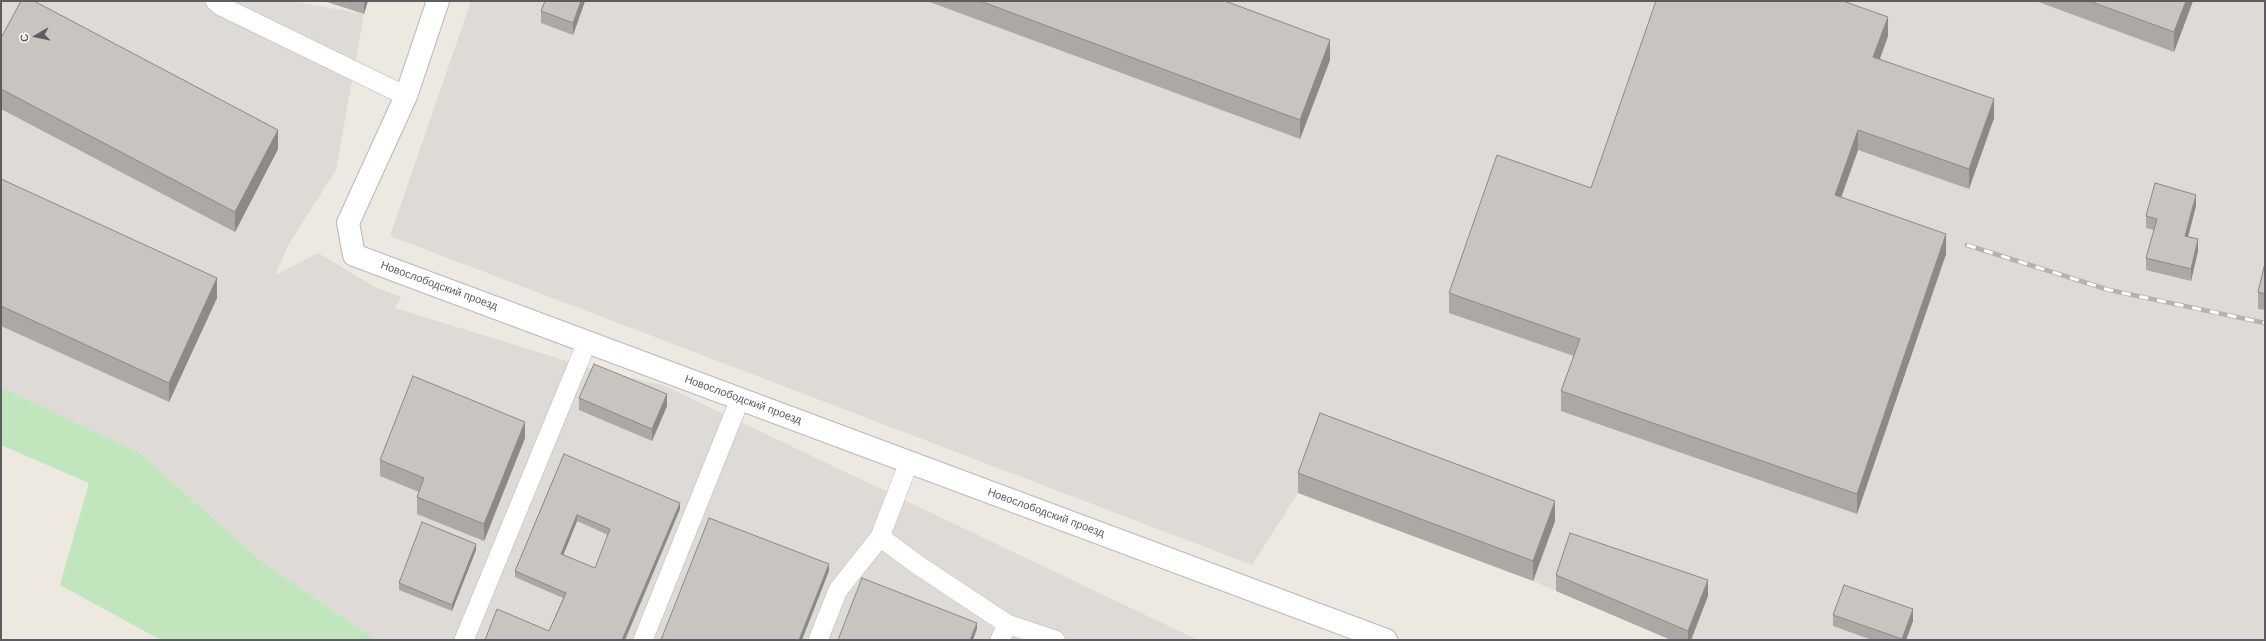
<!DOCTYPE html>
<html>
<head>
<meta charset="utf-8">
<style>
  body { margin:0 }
  #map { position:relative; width:2266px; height:641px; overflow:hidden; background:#ede9e1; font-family:Helvetica,sans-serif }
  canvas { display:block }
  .frame { position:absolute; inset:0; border:2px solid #5a5e62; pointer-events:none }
  .north { position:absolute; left:16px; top:16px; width:40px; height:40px; -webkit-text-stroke:3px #fff; paint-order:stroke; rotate:261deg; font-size:11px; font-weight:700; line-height:16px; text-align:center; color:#5a5e62 }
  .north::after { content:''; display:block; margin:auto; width:14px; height:18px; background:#5a5e62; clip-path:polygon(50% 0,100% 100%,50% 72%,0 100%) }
</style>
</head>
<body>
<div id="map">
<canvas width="2266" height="641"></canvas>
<div class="frame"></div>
<div class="north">С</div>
</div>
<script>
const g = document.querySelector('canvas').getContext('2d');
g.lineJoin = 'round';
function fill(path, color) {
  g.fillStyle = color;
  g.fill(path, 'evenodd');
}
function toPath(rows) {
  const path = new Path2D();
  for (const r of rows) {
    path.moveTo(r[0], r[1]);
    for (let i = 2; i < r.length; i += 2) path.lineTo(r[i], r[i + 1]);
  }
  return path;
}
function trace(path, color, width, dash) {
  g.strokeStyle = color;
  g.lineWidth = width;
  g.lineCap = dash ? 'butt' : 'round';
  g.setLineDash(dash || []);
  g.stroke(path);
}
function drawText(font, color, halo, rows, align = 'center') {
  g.font = font + ' Helvetica,sans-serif';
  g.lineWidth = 3;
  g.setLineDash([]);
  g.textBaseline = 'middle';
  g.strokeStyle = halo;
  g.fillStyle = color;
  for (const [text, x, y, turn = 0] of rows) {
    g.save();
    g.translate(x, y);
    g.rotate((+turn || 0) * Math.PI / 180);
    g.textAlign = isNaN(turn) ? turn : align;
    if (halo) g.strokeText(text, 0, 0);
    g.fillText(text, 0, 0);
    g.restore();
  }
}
fill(toPath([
  [1,1,290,1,364,14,336,170,289,244,275,275,318,253,375,287,401,297,395,308,593,369,663,385,1198,640,376,640,262,562,141,454,1,387],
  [471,1,2265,1,2265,640,1671,640,1533,581,1298,493,1252,565,390,236]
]), '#dedbd6');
fill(toPath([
  [1,387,141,454,262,562,376,640,161,640,60,585,89,483,1,445]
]), '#c1e5bd');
const service = toPath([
  [215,1,221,6,406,96],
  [909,462,880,537,918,565,1007,624,1000,640],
  [1007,624,1055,640],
  [464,640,587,342],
  [643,640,740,399],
  [818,640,838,590,880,537]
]);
const minor = toPath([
  [438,1,406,96,348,223,354,255,1386,640]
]);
trace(service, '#b4b8bc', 20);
trace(minor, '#b4b8bc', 24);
trace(service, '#fff', 19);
trace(minor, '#fff', 22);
const rail = toPath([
  [1967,245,2109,290,2265,323]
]);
trace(rail, '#b1b2b2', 4.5);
trace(rail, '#fff', 3, [9]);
fill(toPath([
  [324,1,368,1,364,14],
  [545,1,585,1,573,35,541,23,541,11],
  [927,1,1225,1,1330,60,1300,139],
  [2036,1,2193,1,2174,52],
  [1888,36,1880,59,1994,118,1969,189,1858,150,1841,197,1946,254,1857,514,1561,411,1561,391,1574,356,1449,313,1449,293],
  [1,38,278,149,235,232,1,109],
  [1,179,217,298,169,402,1,326],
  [2196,206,2188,237,2198,251,2191,281,2146,270,2146,258,2154,230,2146,228,2146,216],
  [2265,263,2265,310,2258,309,2258,292],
  [579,398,667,406,652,441,579,410],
  [525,438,484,541,417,514,417,497,419,492,380,476,380,460],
  [564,454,680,509,625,640,485,640,549,631,563,598,515,577,515,571],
  [577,521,608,535,595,568,563,555],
  [1298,473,1555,521,1533,581,1298,493],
  [476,550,452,611,399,590,399,583],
  [1556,575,1708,596,1691,640,1671,640,1556,591],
  [1833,615,1913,621,1906,640,1872,640,1833,626]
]), '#aca9a4');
fill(toPath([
  [364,1,368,1,364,14],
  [581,1,585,1,573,35,573,23],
  [2186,1,2193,1,2174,52,2174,32],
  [1888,17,1888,36,1873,77,1873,57],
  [1330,40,1330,60,1300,139,1300,120],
  [1994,99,1994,118,1969,189,1969,169],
  [278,130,278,149,235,232,235,212],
  [1858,130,1858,150,1835,215,1835,195],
  [2196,195,2196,206,2185,248,2185,236],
  [1946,234,1946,254,1857,514,1857,494],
  [2198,239,2198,251,2191,281,2191,269],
  [217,278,217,298,169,402,169,383],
  [667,394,667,406,652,441,652,429],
  [525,422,525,438,484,541,484,524],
  [1555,501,1555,521,1533,581,1533,561],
  [680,503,680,509,625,640,622,640],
  [577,515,577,521,561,561,561,554],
  [476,544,476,550,452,611,452,605],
  [829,564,829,571,802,640,799,640],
  [1708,580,1708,596,1691,640,1688,640,1688,631],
  [1913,609,1913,621,1906,640,1902,640],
  [977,623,977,629,973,640,970,640]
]), '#8c8986');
const building = toPath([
  [21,1,34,1,278,130,235,212,1,89,1,38,21,1],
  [545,1,581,1,573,23,541,11,545,1],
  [980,1,1225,1,1330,40,1300,120,980,1],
  [1656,1,1843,1,1888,17,1873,57,1994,99,1969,169,1858,130,1835,195,1946,234,1857,494,1561,391,1580,339,1449,293,1497,155,1591,188,1656,1],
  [2089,1,2186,1,2174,32,2089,1],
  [1,179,217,278,169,383,1,306,1,179],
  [2155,183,2196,195,2185,236,2198,239,2191,269,2146,258,2157,219,2146,216,2155,183],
  [2265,263,2265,294,2258,292,2265,263],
  [594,364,667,394,652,429,579,398,594,364],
  [413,376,525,422,484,524,417,497,424,478,380,460,413,376],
  [1320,413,1555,501,1533,561,1298,473,1320,413],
  [564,454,680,503,622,640,485,640,497,609,549,631,566,593,515,571,564,454],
  [577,515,610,529,595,568,561,554,577,515],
  [709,518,829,564,799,640,661,640,709,518],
  [422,522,476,544,452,605,399,583,422,522],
  [1570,533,1708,580,1688,631,1556,575,1570,533],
  [862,578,977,623,970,640,838,640,862,578],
  [1844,585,1913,609,1902,639,1833,615,1844,585]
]);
fill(building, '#c8c4bf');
trace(building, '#8c8986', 1);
drawText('11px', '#5a5e62', '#fff', [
  ["Новослободский проезд",439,286,20],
  ["Новослободский проезд",743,400,20],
  ["Новослободский проезд",1046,513,20]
]);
</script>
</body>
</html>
